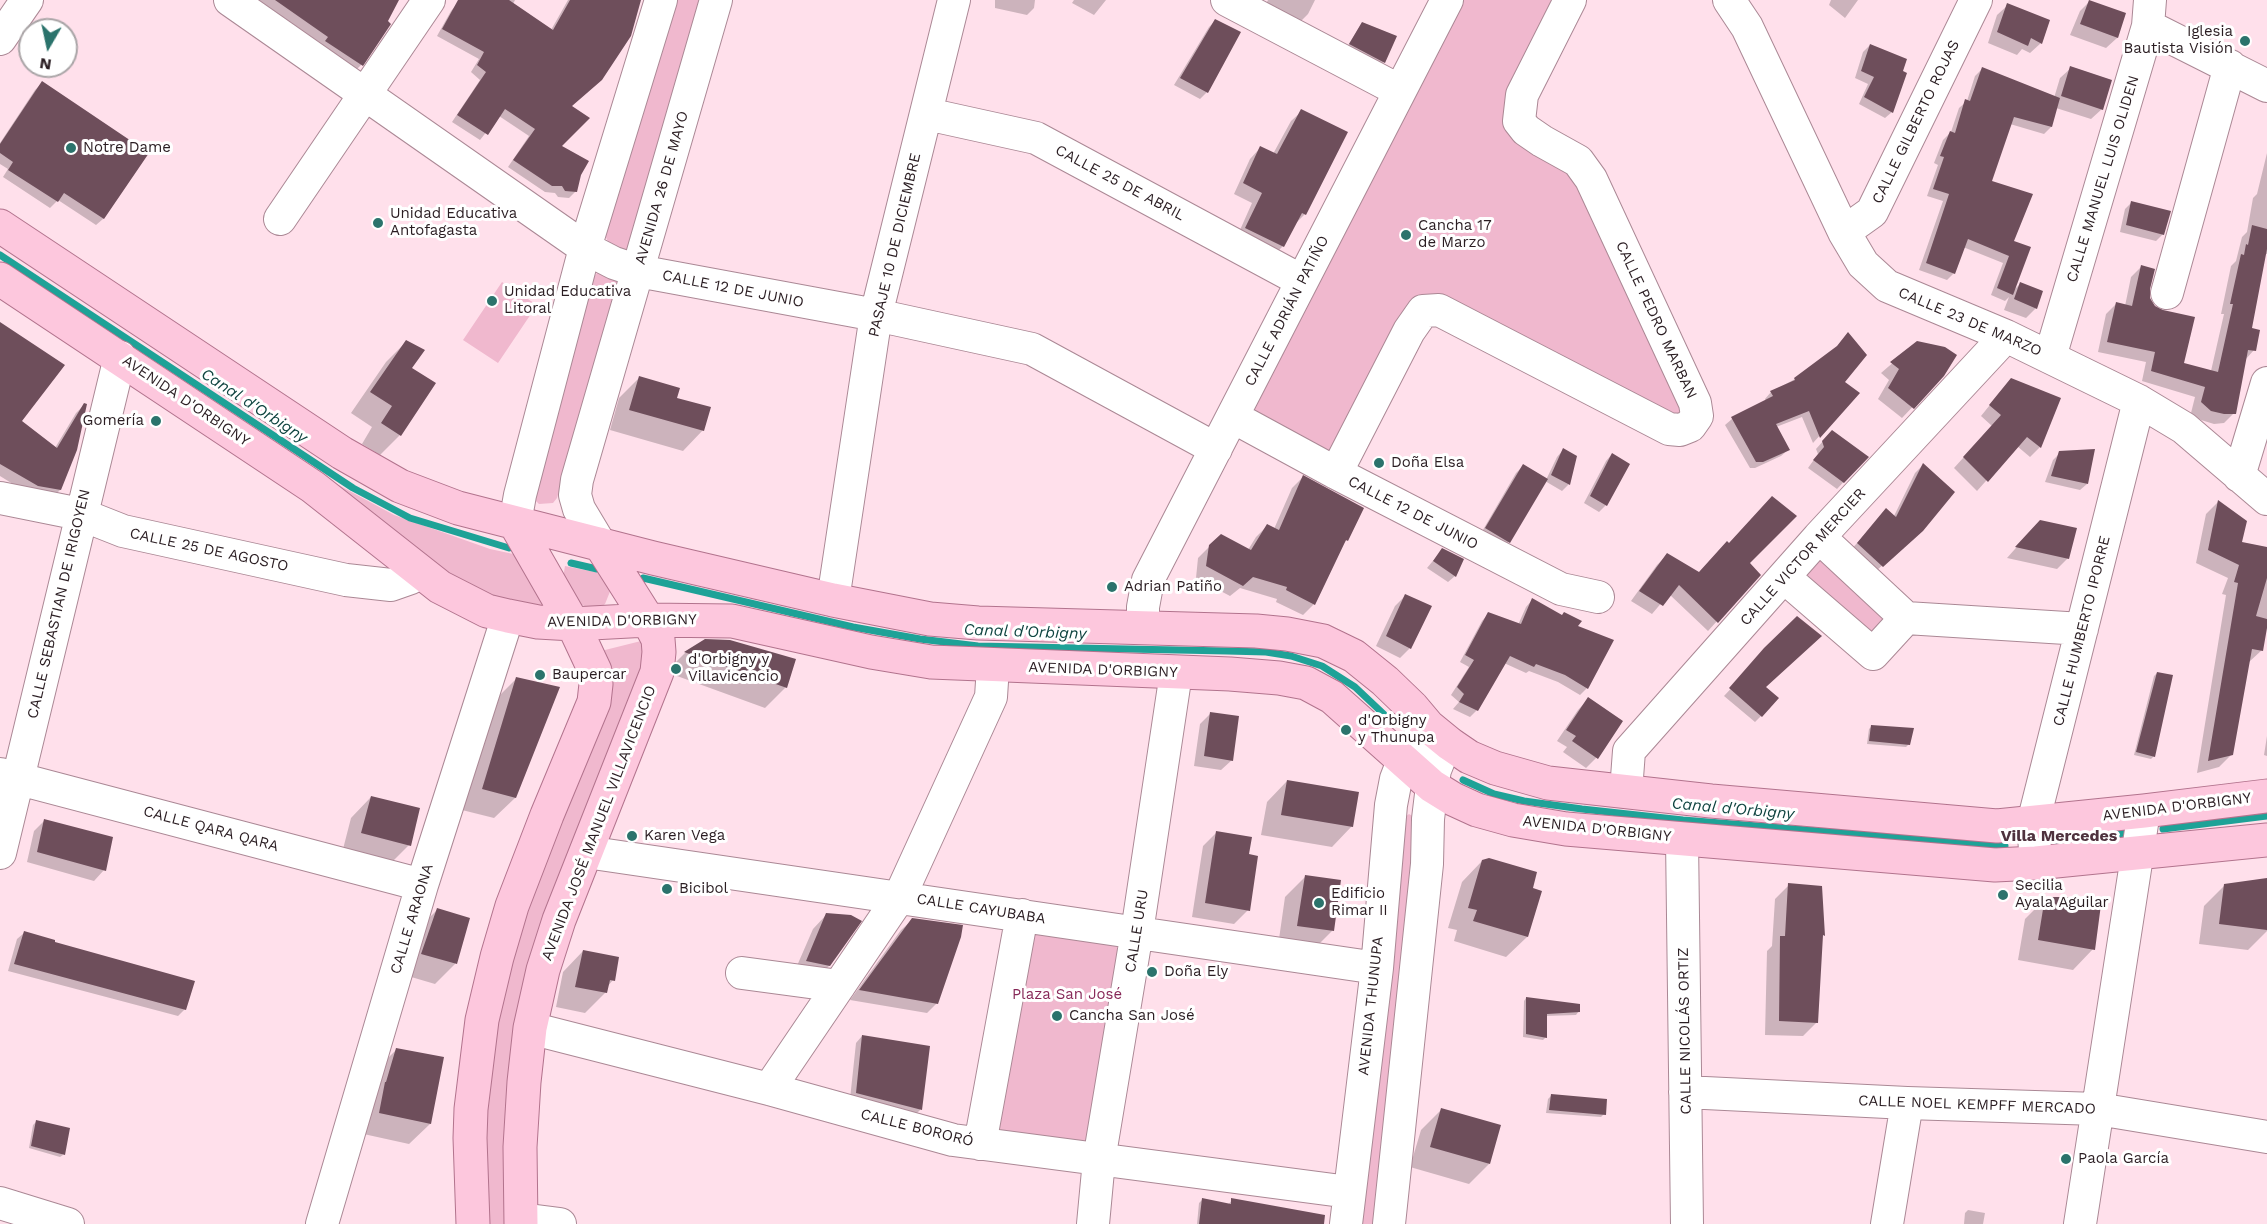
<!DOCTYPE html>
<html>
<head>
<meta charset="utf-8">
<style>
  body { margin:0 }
  #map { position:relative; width:2267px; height:1224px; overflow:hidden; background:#ffe0eb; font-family:"Work Sans",sans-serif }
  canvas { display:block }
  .north { position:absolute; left:18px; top:18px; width:60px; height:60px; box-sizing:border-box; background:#fff; border:2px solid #aaa5a7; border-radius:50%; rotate:189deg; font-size:16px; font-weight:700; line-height:24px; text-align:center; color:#2a1d22 }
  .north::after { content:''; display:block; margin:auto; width:21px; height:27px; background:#2b736c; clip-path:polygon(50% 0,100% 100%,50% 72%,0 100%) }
</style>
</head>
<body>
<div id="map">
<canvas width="2267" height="1224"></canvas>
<div class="north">N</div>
</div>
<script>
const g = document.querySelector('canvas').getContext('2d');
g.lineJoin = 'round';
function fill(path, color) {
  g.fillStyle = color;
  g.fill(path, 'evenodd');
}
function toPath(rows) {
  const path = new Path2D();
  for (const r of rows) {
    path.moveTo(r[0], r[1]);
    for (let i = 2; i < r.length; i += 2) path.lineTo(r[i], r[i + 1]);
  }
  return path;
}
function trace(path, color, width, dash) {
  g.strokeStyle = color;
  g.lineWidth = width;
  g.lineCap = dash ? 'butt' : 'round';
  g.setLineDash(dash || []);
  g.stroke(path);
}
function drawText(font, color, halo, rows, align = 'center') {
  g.font = font + ' "Work Sans",sans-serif';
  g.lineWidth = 6;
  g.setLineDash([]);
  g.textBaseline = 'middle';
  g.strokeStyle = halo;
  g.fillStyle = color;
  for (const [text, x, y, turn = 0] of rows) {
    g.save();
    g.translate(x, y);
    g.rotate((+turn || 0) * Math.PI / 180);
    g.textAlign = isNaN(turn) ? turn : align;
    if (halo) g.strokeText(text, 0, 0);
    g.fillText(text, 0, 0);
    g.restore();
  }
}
fill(toPath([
  [672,0,705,0,630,249,623,250,614,248,607,240,605,234],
  [1459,0,1562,0,1512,109,1574,166,1686,399,1679,419,1442,303,1329,457,1250,409],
  [602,271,624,282,557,498,553,503,539,504,533,498,591,280,597,273],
  [502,282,537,305,498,363,463,340],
  [333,482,394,515,490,549,518,555,547,606,521,603,495,596,463,583,439,568],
  [1819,559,1889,613,1877,640,1803,579],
  [565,566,605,574,611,589,605,604,601,607,589,608,578,603,563,578],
  [641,641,643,650,641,672,544,923,506,1224,487,1224,485,1138,490,1060,504,992,601,651],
  [1409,814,1414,817,1417,824,1375,1224,1361,1224,1405,817],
  [1036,927,1119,940,1124,948,1089,1141,1073,1147,998,1136,1029,934]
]), '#f0b8ce');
fill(toPath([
  [253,0,397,0,361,65,354,72,319,48,322,44,283,17],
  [472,0,515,0,513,4,551,30,568,0,639,0,570,107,560,146,579,175,576,191,569,198,558,197,555,193,545,192,508,167,529,136,499,116,480,140,452,122,480,80,471,72,479,59,437,36,451,11,457,4],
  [995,0,1035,0,1034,8,1027,15,995,8],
  [1074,0,1106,0,1094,15,1072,3],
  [1268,0,1315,0,1308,14,1297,25,1263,9],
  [1831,0,1858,0,1845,18,1829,5],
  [2090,1,2124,14,2117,38,2106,48,2070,35,2080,11],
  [2008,5,2041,43,2030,53,2022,49,2017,55,1988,43,1997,15],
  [1215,21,1207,92,1200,99,1174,85,1209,27],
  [1362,23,1384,62,1381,65,1347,47],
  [1870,45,1901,72,1892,112,1885,118,1859,104,1868,84,1855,78,1863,52],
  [2071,68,2102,109,2091,119,2056,108,2051,127,2044,134,2010,124,1991,182,2012,241,2013,291,2021,283,2036,308,2026,318,2004,310,2009,297,2005,301,1991,295,2003,263,1963,247,1954,273,1947,280,1919,270,1943,201,1927,196,1938,165,1934,163,1943,140,1951,132,1959,108,1967,101,1975,76,1982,69,2054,98,2060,78],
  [42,83,147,153,103,219,96,225,58,200,50,208,3,177,8,169,0,164,0,143,35,90],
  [1302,111,1305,214,1294,225,1283,246,1272,257,1236,239,1252,203,1234,194,1250,159,1260,148,1273,154,1291,121],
  [2267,153,2267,254,2265,254,2250,329,2254,350,2245,360,2234,413,2224,423,2214,424,2201,420,2191,413,2195,397,2142,381,2146,362,2098,352,2106,314,2116,304,2125,306,2131,277,2141,267,2148,298,2182,364,2211,371,2224,314,2221,314,2231,266,2236,261,2242,237,2247,232,2253,198,2257,194],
  [2132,202,2163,234,2156,241,2120,232,2125,209],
  [0,325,20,421,55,448,76,413,85,404,60,490,52,498,29,494,0,476],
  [406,342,400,435,380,455,362,444,372,427,351,413,386,362],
  [1917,342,1943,375,1902,418,1878,399,1889,380,1881,373],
  [639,378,675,399,703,430,683,451,610,430,619,398],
  [1795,379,1843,382,1858,393,1813,443,1802,417,1776,427,1788,450,1781,456,1755,468,1750,468,1725,425,1732,419,1766,401,1765,399,1771,392],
  [2002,390,2059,398,2040,447,2030,457,2017,446,1977,491,1954,468,1992,426,1981,416],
  [1832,431,1867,457,1837,489,1808,468,1818,454,1816,449],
  [1563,450,1575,456,1569,484,1562,491,1545,481,1509,542,1503,548,1480,535,1516,473,1523,466,1546,480,1557,457],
  [2060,453,2087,484,2080,490,2045,482,2053,460],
  [1612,454,1606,505,1599,512,1584,503,1606,461],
  [1923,465,1919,533,1876,571,1850,551,1879,518,1894,516,1915,473],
  [1303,477,1347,540,1342,544,1314,604,1303,615,1276,602,1277,599,1240,588,1230,596,1196,578,1198,558,1210,546,1248,550,1256,537,1267,526,1274,529,1292,488],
  [2218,502,2240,543,2267,548,2267,620,2262,650,2249,662,2231,755,2219,767,2197,773,2226,595,2222,594,2228,578,2196,563,2206,514],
  [2030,532,2068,558,2057,569,2007,558],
  [1442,550,1455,576,1448,582,1427,568],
  [1667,555,1699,574,1747,563,1717,621,1708,631,1669,594,1652,614,1631,601,1657,565],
  [1406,595,1410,648,1400,658,1376,646,1395,606],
  [1532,600,1576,627,1587,688,1580,695,1558,682,1529,671,1526,673,1504,663,1477,710,1470,717,1453,709,1459,702,1451,695,1469,667,1460,662,1482,621,1488,614,1518,625,1526,607],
  [1797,618,1764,687,1761,716,1755,722,1724,696],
  [706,641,786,687,765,708,666,672,685,653],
  [2157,673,2154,756,2151,759,2134,755,2154,676],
  [516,679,515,798,494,818,462,810,496,699],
  [1588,699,1596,758,1586,768,1563,752,1567,747,1557,741,1578,710],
  [1211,713,1232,760,1221,770,1194,766,1200,724],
  [1872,726,1909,744,1906,747,1867,744,1869,729],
  [2267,736,2267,756,2264,755],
  [1287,781,1352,826,1332,847,1261,835,1267,802],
  [371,797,409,845,389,865,342,853,351,818],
  [45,820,104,870,94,881,27,862,34,831],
  [1217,832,1247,855,1248,910,1234,924,1192,917,1203,846],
  [1482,861,1531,889,1527,937,1506,957,1454,941,1457,930,1448,928,1462,882],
  [1305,877,1332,931,1312,951,1278,946,1285,897],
  [2267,881,2267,931,2248,950,2199,944,2204,906,2225,885],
  [1789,885,1821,937,1817,1022,1803,1036,1765,1035,1767,951,1772,946,1775,899],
  [2045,899,2093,949,2073,970,2018,960,2025,919],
  [437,910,468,919,455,964,435,984,401,974,417,930],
  [827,914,829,966,815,980,793,975,813,929],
  [912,920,937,1003,927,1013,850,1000,901,930],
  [24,933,53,943,185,1009,178,1016,8,971,17,939],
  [583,951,613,980,607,987,606,992,585,1013,556,1007,563,972],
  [1526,998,1579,1011,1576,1015,1545,1016,1546,1037,1543,1040,1523,1037,1524,1001],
  [862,1036,929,1047,920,1110,914,1116,850,1099,856,1043],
  [397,1049,430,1124,409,1144,359,1133,376,1070],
  [1551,1096,1604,1114,1601,1117,1546,1113,1548,1099],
  [1441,1110,1489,1164,1469,1184,1410,1167,1421,1130],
  [36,1122,63,1155,60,1157,29,1148,33,1125],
  [1202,1200,1228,1205,1232,1200,1301,1224,1197,1224,1199,1203],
  [1968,1210,1985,1213,1983,1224,1964,1224,1965,1213]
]), '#0003');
trace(toPath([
  [0,255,353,488,410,518,509,548],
  [571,563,597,569],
  [643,578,853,627,920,639,978,646,1227,651,1266,652,1291,656,1322,666,1355,687,1391,721],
  [1463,780,1494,794,1524,801,1582,809,1683,820,2005,846],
  [2163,829,2267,816],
  [2049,841,2126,833]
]), '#1ea297', 7);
fill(toPath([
  [275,0,399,0,388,21,391,24,363,66,325,41,328,37],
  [458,0,509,0,553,30,570,0,641,0,631,36,602,80,572,106,590,118,562,146,589,161,581,175,577,192,565,191,562,186,552,186,513,160,535,129,505,109,488,135,457,115,486,72,477,65,484,52,442,29],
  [2089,0,2126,13,2118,38,2080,24],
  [2007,3,2050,20,2042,44,2031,38,2028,46,1997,32],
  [1215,19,1241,32,1208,93,1180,78],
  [1362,22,1397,36,1385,63,1349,44],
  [1870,44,1907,59,1903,71,1907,73,1893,113,1864,97,1874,77,1861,71],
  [2070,66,2112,80,2103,110,2061,96],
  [1982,67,2060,98,2052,127,2014,117,1992,181,2033,194,2014,241,2031,247,2013,295,1997,288,2009,256,1968,239,1955,274,1926,263,1949,194,1933,189,1944,157,1940,156,1950,131,1955,133,1965,99,1970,101],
  [42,81,149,153,104,219,64,193,58,202,8,170,13,162,0,153,0,144],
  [1301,109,1348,132,1306,215,1302,213,1284,247,1245,228,1262,193,1243,183,1260,146,1277,154],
  [2131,201,2171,211,2164,235,2126,225],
  [2252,225,2267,229,2267,249,2252,328,2260,330,2256,351,2248,350,2236,414,2224,414,2211,411,2201,402,2205,387,2151,371,2155,352,2107,342,2116,302,2132,306,2141,265,2155,269,2150,289,2150,298,2155,306,2163,310,2195,317,2184,363,2218,372,2233,304,2230,304,2241,254,2244,255,2246,244,2248,245],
  [2020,282,2043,291,2037,309,2014,299],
  [0,322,65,365,22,421,57,448,84,403,87,404,77,450,61,490,38,486,0,464],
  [1848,332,1867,355,1845,382,1860,393,1820,438,1809,411,1776,424,1790,450,1763,462,1756,462,1731,417,1773,396,1770,391,1795,380,1794,378,1837,346],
  [406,340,425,350,412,368,436,383,401,436,381,423,392,406,370,392],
  [1917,341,1945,347,1957,355,1944,376,1914,409,1888,388,1899,369,1890,362],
  [639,376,680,388,677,398,711,407,704,431,629,410],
  [2011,378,2061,398,2041,448,2027,437,1988,482,1963,457,2001,415,1989,405],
  [1832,430,1869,457,1844,483,1813,460,1824,447,1822,441],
  [1563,448,1577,456,1570,485,1551,475],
  [2095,449,2088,484,2051,476,2059,451],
  [1612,453,1630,464,1607,506,1590,496],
  [1923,463,1955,492,1923,531,1883,567,1857,543,1886,508,1896,517],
  [1523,464,1548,479,1510,543,1485,528],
  [1303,475,1364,508,1348,541,1346,540,1315,605,1286,590,1287,587,1253,577,1243,586,1206,566,1209,545,1221,534,1251,550,1267,524,1279,530],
  [1772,496,1797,516,1750,563,1761,575,1718,623,1679,585,1663,606,1639,591,1667,553,1699,572,1727,541,1729,543],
  [2218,500,2247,521,2242,542,2267,547,2267,578,2256,616,2267,619,2267,628,2263,651,2252,649,2233,755,2208,761,2238,583,2234,582,2239,565,2208,550],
  [2040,520,2077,528,2069,559,2015,547],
  [1442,548,1464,559,1456,577,1433,561],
  [1405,594,1432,606,1411,649,1386,636],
  [1532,598,1562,615,1564,612,1582,621,1578,626,1614,640,1588,689,1565,675,1536,664,1534,667,1510,656,1478,711,1459,702,1464,694,1457,687,1474,660,1465,655,1488,612,1521,624],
  [1797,616,1822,636,1766,687,1779,698,1762,717,1729,688,1764,648],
  [705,639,730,640,796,659,787,688,684,652],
  [2157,672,2173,675,2155,757,2136,752],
  [516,677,560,687,516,798,482,789],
  [1588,697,1623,721,1598,759,1572,741,1576,736,1566,730],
  [1210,712,1239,716,1233,761,1204,756],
  [1871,725,1914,728,1910,745,1869,741],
  [1287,780,1359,792,1353,827,1281,815],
  [371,796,420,808,411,846,361,833],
  [44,819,113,837,106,871,37,852],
  [1216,831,1252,837,1249,854,1258,856,1250,911,1205,903],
  [1489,858,1537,872,1533,888,1542,891,1528,937,1473,921,1477,910,1468,908,1482,860],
  [1305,875,1341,880,1334,931,1297,926],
  [2267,878,2267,930,2219,924,2224,884],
  [1788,883,1822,886,1825,936,1823,935,1818,1023,1779,1021,1780,936,1785,936],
  [2045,897,2102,897,2095,950,2038,940],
  [437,908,470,918,457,964,421,954],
  [826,913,851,915,862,921,830,966,806,961],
  [912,918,963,925,961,937,938,1004,859,990],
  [24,931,55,940,55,942,195,981,186,1010,14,964],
  [583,950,619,957,615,981,610,980,607,993,575,987],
  [1526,997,1580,1004,1580,1012,1547,1014,1547,1038,1526,1034],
  [862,1035,930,1046,922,1110,856,1093],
  [396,1048,444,1057,431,1124,379,1113,385,1082,386,1082],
  [1551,1094,1607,1099,1606,1115,1549,1110],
  [1441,1108,1501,1125,1490,1164,1430,1147],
  [36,1120,70,1128,65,1155,31,1146],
  [1202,1198,1231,1204,1231,1198,1325,1215,1324,1224,1199,1224]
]), '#6e4e5b');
const minor = toPath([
  [230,0,585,248,614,263,638,271,876,315,1032,349,1216,449],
  [1227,0,1400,91],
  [1729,0,1747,27,1844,232,1863,264,1887,286,2006,336,2139,401,2184,428,2267,499],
  [2148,26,2267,86],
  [0,39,27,0],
  [927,114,1036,138,1302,281],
  [280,219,429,0],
  [1844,232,1872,212,1976,0],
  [2167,293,2230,66],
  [2050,357,2148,26,2150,0],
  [1233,417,1336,473,1561,589,1598,597],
  [1336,473,1409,331,1423,311,1439,310,1669,429,1680,430,1690,426,1697,416,1695,403,1591,179,1578,161,1542,141,1526,130,1519,121,1522,95,1570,0],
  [2239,476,2267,383],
  [0,498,80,514,123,531,346,580,391,585,411,578,418,571],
  [515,523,520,495,585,248,661,0],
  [1819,537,1906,618,2082,629],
  [600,544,579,509,575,495,577,480,716,0],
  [1785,578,1873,654,1906,618],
  [833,600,876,315,954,0],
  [1143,627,1143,607,1148,580,1447,0],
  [0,774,422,885],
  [1626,791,1629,751,1819,537,2006,336],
  [1682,839,1687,1224],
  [586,852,1377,968],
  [0,853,120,357],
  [2036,863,2033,823,2139,401],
  [742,973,839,986],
  [530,1028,769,1089,953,1140,1349,1192],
  [769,1089,900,896,991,697,993,666],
  [1685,1092,1907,1103,2098,1109,2267,1137],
  [980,1144,1022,915],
  [0,1203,68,1224],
  [521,1219,560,1224],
  [322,1224,422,885,508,616],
  [1093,1224,1099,1160,1137,932,1176,673],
  [1346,1224,1377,968,1391,805,1396,779,1403,761,1428,726],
  [1389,1224,1427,864,1428,819,1432,786,1435,770,1441,755,1450,744],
  [1887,1224,1907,1103],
  [2080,1224,2144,811]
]);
const major = toPath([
  [0,226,342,453,400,486,458,508,653,558,833,600,930,619,978,623,1256,631,1287,634,1323,641,1354,656,1385,681,1412,707,1428,726,1450,744,1469,757,1495,768,1548,783,1711,801,1997,826,2144,811,2267,796],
  [0,279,313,487,440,587,487,611,508,616,538,622,573,624,648,620,732,621,871,652,931,662,1230,674,1279,678,1306,683,1332,697,1432,786,1453,799,1477,810,1513,820,1566,829,1995,865,2036,863,2267,840],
  [473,1224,470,1138,471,1109,482,1020,497,957,512,906,547,815,594,702,596,684,595,671,573,624,515,523],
  [521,1224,520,1147,524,1082,530,1028,543,970,559,920,657,672,659,652,658,639,648,620,600,544]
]);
trace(minor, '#ab8895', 34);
trace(major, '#b2738d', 35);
trace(minor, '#fff', 32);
trace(major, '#fdc7dd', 33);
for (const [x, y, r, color] of [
  [2245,41,6,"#2b736c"],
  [71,148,6,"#2b736c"],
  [378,223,6,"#2b736c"],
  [1406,235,6,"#2b736c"],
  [492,301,6,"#2b736c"],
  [156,421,6,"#2b736c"],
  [1379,463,6,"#2b736c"],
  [1112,587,6,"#2b736c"],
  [676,669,6,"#2b736c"],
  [540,675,6,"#2b736c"],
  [1346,730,6,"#2b736c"],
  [632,836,6,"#2b736c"],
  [667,889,6,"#2b736c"],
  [2003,895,6,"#2b736c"],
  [1319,903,6,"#2b736c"],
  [1152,972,6,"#2b736c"],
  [1057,1016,6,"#2b736c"],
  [2066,1159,6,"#2b736c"]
]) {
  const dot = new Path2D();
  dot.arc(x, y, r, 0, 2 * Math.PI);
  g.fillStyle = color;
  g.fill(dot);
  trace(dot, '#fff', 2);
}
drawText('15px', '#2a1d22', '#fff', [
  ["Iglesia",2233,32,"right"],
  ["Bautista Visión",2233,49,"right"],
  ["Notre Dame",83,148],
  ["Unidad Educativa",390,214],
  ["Antofagasta",390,231],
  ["Cancha 17",1418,226],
  ["de Marzo",1418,243],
  ["Unidad Educativa",504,292],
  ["Litoral",504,309],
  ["Gomería",144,421,"right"],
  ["Doña Elsa",1391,463],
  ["Adrian Patiño",1124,587],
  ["d'Orbigny y",688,660],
  ["Villavicencio",688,677],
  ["Baupercar",552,675],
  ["d'Orbigny",1358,721],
  ["y Thunupa",1358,738],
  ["Karen Vega",644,836],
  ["Secilia",2015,886],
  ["Ayala Aguilar",2015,903],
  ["Bicibol",679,889],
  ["Edificio",1331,894],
  ["Rimar II",1331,911],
  ["Doña Ely",1164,972],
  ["Cancha San José",1069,1016],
  ["Paola García",2078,1159]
], 'left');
drawText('15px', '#2a1d22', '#fff', [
  ["CALLE GILBERTO ROJAS",1916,122,-64],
  ["CALLE MANUEL LUIS OLIDEN",2103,179,-73],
  ["CALLE 25 DE ABRIL",1120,183,28],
  ["AVENIDA 26 DE MAYO",662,188,-74],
  ["PASAJE 10 DE DICIEMBRE",895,245,-77],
  ["CALLE 12 DE JUNIO",733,289,11],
  ["CALLE ADRIÁN PATIÑO",1287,311,-63],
  ["CALLE PEDRO MARBAN",1656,320,65],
  ["CALLE 23 DE MARZO",1970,322,23],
  ["AVENIDA D'ORBIGNY",186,401,34],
  ["CALLE 12 DE JUNIO",1413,513,27],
  ["CALLE 25 DE AGOSTO",209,550,12],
  ["CALLE VICTOR MERCIER",1803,557,-48],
  ["CALLE SEBASTIAN DE IRIGOYEN",59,604,-77],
  ["AVENIDA D'ORBIGNY",622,621,-1],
  ["CALLE HUMBERTO IPORRE",2082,631,-76],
  ["AVENIDA D'ORBIGNY",1103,670,2],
  ["AVENIDA D'ORBIGNY",2177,807,-7],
  ["AVENIDA JOSÉ MANUEL VILLAVICENCIO",599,823,-69],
  ["CALLE QARA QARA",211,829,15],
  ["AVENIDA D'ORBIGNY",1597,829,6],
  ["CALLE CAYUBABA",981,909,9],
  ["CALLE ARAONA",412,919,-73],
  ["CALLE URU",1137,931,-81],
  ["AVENIDA THUNUPA",1371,1006,-84],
  ["CALLE NICOLÁS ORTIZ",1685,1031,-91],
  ["CALLE NOEL KEMPFF MERCADO",1977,1105,2],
  ["CALLE BORORÓ",917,1128,14]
]);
drawText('15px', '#862757', '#fff', [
  ["Plaza San José",1067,995]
]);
drawText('italic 16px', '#0f4440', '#fff', [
  ["Canal d'Orbigny",254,406,33],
  ["Canal d'Orbigny",1025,632,2],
  ["Canal d'Orbigny",1733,809,5]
]);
drawText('bold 16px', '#4f323e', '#fff', [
  ["Villa Mercedes",2059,836]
]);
</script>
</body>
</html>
